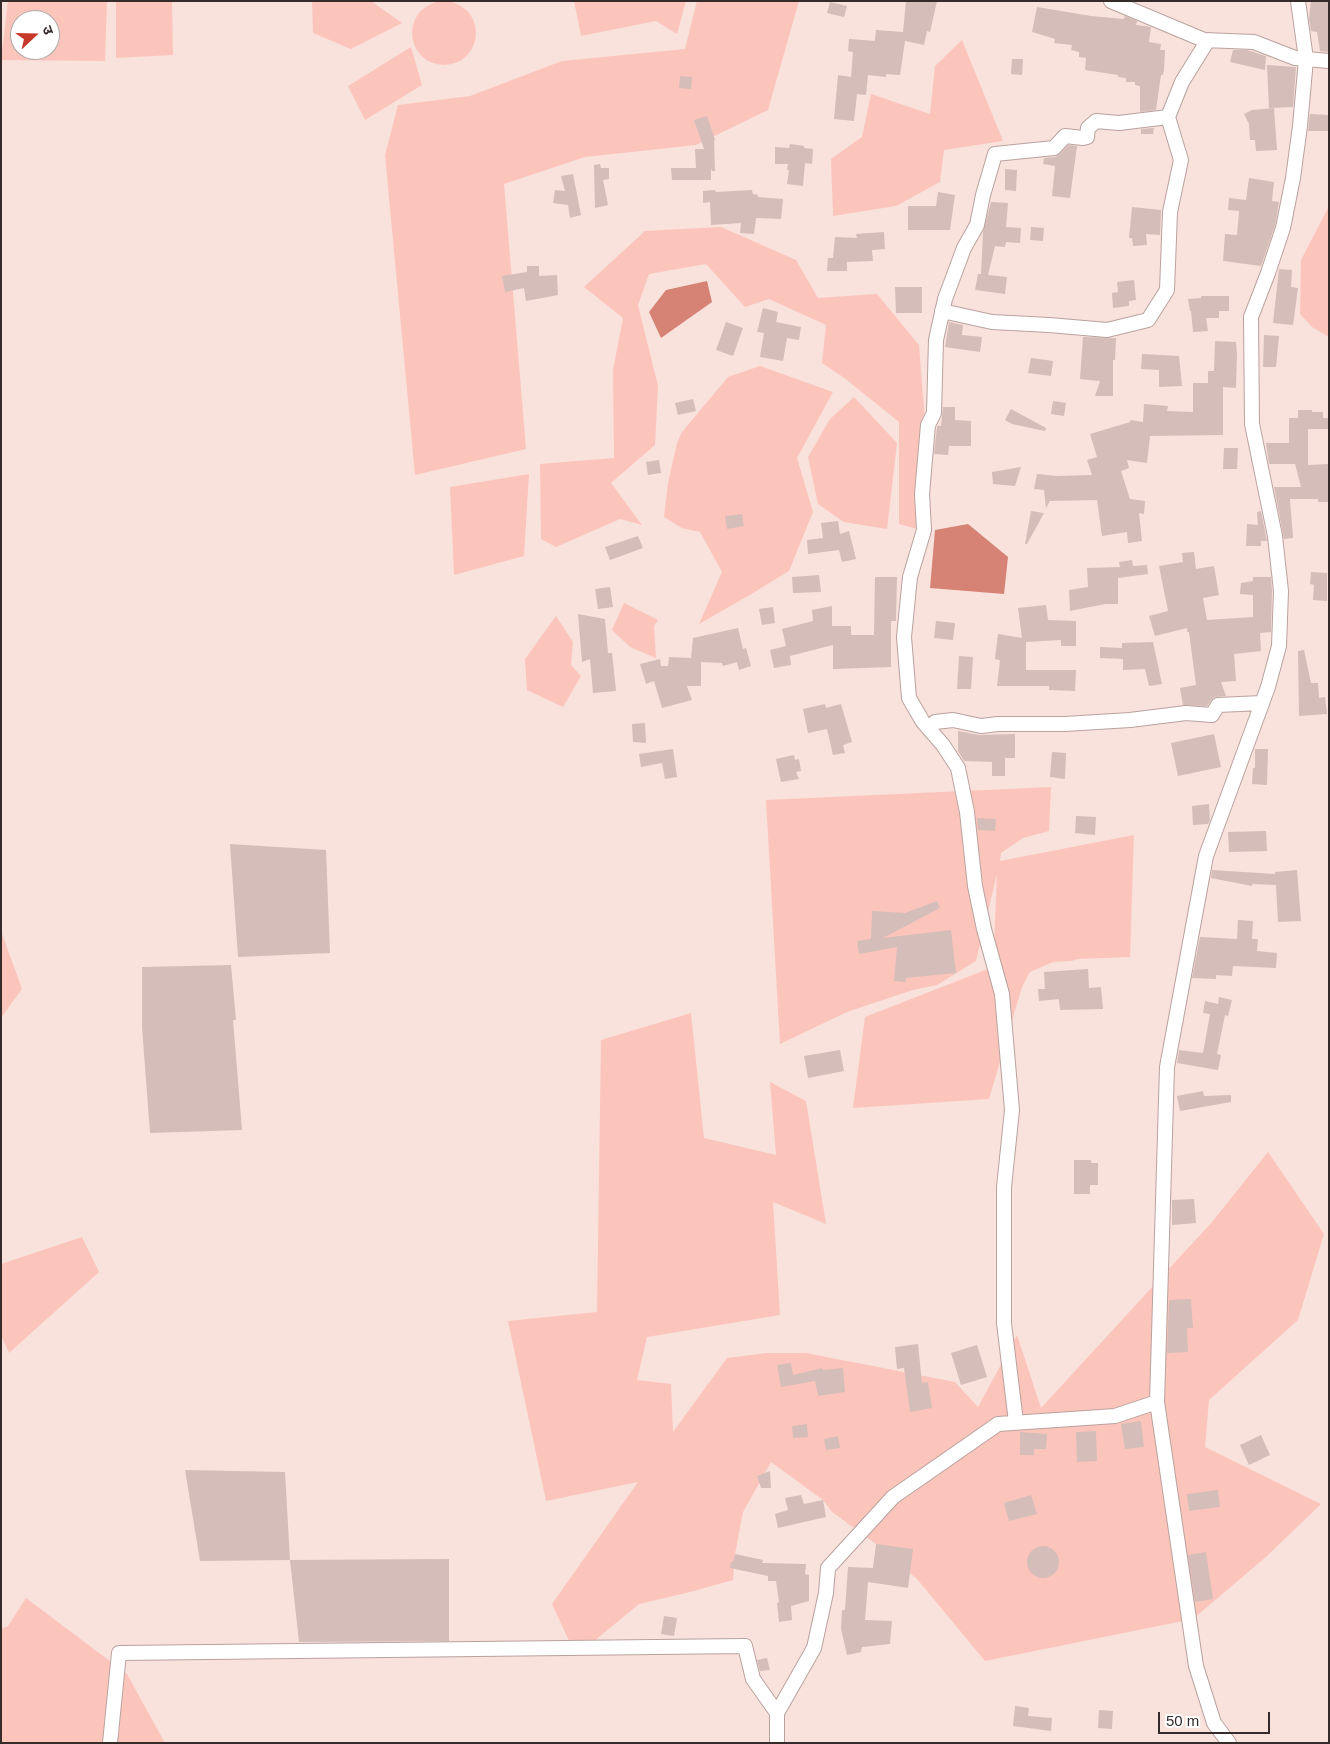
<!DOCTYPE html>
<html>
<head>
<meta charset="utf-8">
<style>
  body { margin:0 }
  #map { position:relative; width:1330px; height:1744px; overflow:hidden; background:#f9e1dc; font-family:Arial,"Noto Sans Devanagari",sans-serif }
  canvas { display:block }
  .frame { position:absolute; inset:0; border:2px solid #342b2a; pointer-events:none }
  .north { position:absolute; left:10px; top:10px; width:50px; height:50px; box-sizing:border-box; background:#fff; border:1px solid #aeaaaa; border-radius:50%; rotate:69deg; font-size:14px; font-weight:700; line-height:20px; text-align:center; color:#342b2a }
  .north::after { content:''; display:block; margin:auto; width:18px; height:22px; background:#c73a2b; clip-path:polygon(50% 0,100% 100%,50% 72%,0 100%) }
  .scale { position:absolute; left:1158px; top:1712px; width:112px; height:22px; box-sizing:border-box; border:2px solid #342b2a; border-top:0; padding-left:6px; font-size:15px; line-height:18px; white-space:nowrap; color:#342b2a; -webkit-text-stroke:4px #fff; paint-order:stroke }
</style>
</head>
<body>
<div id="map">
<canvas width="1330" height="1744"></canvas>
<div class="frame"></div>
<div class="north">उ</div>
<div class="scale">50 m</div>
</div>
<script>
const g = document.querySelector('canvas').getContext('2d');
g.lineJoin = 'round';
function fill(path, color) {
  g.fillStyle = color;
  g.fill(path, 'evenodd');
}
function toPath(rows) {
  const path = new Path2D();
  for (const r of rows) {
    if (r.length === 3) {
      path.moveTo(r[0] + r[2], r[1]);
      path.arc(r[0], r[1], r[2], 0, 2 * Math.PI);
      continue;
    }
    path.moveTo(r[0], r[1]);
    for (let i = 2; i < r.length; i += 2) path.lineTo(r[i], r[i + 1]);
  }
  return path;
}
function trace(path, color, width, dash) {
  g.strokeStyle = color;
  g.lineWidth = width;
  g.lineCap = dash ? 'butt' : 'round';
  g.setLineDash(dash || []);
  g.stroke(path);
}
fill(toPath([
  [444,33,32],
  [8,1,107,1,105,61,1,60],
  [20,20,50,20,50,50,20,50],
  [116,1,172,1,173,55,116,58],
  [312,1,371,1,402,23,351,49,313,33],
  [574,1,686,1,677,34,656,21,581,36],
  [697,1,799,1,768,110,696,145,585,157,504,184,526,449,415,475,385,155,398,105,470,96,562,61,685,49],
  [962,40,1003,141,944,150,940,182,896,206,833,216,831,159,862,137,871,94,930,114,935,66],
  [411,47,422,85,365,120,348,86],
  [1328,208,1329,208,1329,337,1312,327,1300,314,1301,260],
  [721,227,796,260,818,298,877,294,919,345,926,434,917,529,899,524,899,422,843,377,822,363,826,325,769,299,745,307,706,264,649,274,638,305,658,386,655,445,611,483,642,525,620,519,556,547,541,539,540,464,614,458,613,370,623,318,584,287,645,231],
  [760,366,833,392,797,458,813,512,789,571,748,596,699,624,722,572,700,532,682,528,664,517,668,483,677,443,682,432,728,377],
  [854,397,897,443,887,529,844,522,818,504,808,457,830,419],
  [529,474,524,556,454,575,450,487],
  [624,603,658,620,654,626,656,658,630,647,612,630],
  [556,616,573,642,571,665,581,676,563,707,527,690,525,659],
  [1051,787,1049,831,1023,838,1001,853,1000,861,1134,835,1130,957,1078,959,1071,961,1053,962,1030,972,1022,987,989,1099,853,1108,865,1017,993,967,997,874,976,961,937,985,913,990,847,1012,780,1044,766,800],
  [1,931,22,989,1,1018],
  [691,1013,704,1138,776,1155,770,1082,806,1101,826,1224,773,1202,780,1315,647,1337,637,1380,671,1384,673,1432,727,1358,767,1353,806,1353,955,1382,978,1407,1017,1335,1041,1408,1212,1222,1268,1152,1324,1234,1298,1320,1209,1400,1205,1447,1321,1504,1267,1556,1193,1619,985,1661,917,1579,876,1544,832,1512,823,1500,771,1462,743,1512,735,1554,733,1580,690,1592,639,1604,576,1656,552,1604,638,1482,546,1501,508,1321,597,1312,601,1040],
  [82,1237,99,1272,9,1353,1,1335,1,1264],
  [26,1598,127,1674,165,1743,1,1743,1,1629,8,1626]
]), '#fcc5bc');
fill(toPath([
  [707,281,712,302,661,338,649,312,666,290],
  [968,524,1008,557,1004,594,930,588,935,530]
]), '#d68274');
fill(toPath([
  [906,1,937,1,930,32,927,31,924,45,905,41,900,75,886,74,886,77,868,75,866,95,857,94,854,121,834,119,838,75,851,77,853,52,848,51,849,39,875,41,876,30,903,32],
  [1311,1,1329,2,1329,52,1320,51,1317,32,1311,31,1309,18],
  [830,2,847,6,844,17,827,13],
  [1037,7,1091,16,1124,19,1125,16,1137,21,1136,25,1151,27,1149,42,1161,44,1160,50,1165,50,1164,70,1163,75,1161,75,1156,110,1140,112,1140,86,1135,85,1135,82,1126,82,1126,78,1118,77,1118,75,1085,70,1086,58,1079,57,1079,52,1071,50,1072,45,1054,43,1055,39,1032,32],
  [1233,50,1247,50,1266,56,1265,70,1230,62],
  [1012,59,1023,59,1022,75,1011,74],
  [1267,65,1296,67,1293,107,1269,108],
  [680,76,692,77,691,89,679,88],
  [1274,108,1277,150,1256,151,1255,140,1250,140,1249,124,1244,114,1252,110],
  [1310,114,1329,115,1329,131,1308,131],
  [707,116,715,140,714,141,715,171,712,171,711,168,711,180,672,180,671,168,696,168,695,149,704,149,694,120],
  [1154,128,1153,134,1141,134,1141,129],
  [790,144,804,146,804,148,813,149,812,164,805,163,803,186,787,184,789,170,787,170,788,164,775,164,775,147,789,148],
  [1068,145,1077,146,1070,198,1052,196,1055,166,1043,164,1044,158,1055,157,1060,154],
  [600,164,601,168,609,168,609,179,603,180,608,205,595,208,594,165],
  [1005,169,1017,170,1016,191,1005,190],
  [573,174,581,215,570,218,568,205,553,203,555,190,565,191,561,176],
  [1249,178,1274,182,1272,201,1279,202,1275,226,1261,266,1223,261,1225,234,1237,235,1239,211,1228,210,1229,198,1246,200],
  [715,190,716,192,752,190,753,194,758,195,758,197,783,199,781,219,756,218,754,234,740,233,741,223,711,225,710,202,703,203,703,191],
  [938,192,955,195,950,230,908,230,908,206,936,206],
  [991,202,1008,203,1006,227,1021,228,1020,243,1006,242,1005,247,995,246,988,275,1007,277,1005,294,975,290,978,274,981,274,983,232],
  [1132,207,1161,210,1160,235,1146,234,1147,245,1133,246,1132,238,1129,238],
  [1031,227,1044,228,1043,241,1030,240],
  [884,232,885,249,872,250,873,261,847,262,847,271,827,271,828,258,833,258,835,237,857,238,856,234],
  [527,266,539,266,539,276,557,275,558,295,526,301,524,288,505,292,502,276,527,272],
  [1279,269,1292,270,1291,287,1298,288,1293,325,1273,323],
  [1134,280,1136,300,1129,301,1129,306,1113,308,1112,293,1118,292,1117,282],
  [895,287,922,287,922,313,896,313],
  [1201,296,1229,296,1229,311,1219,311,1219,318,1206,318,1208,331,1193,332,1191,311,1190,311,1188,299,1201,298],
  [763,308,778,312,776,322,801,327,799,340,787,338,783,361,760,357,764,333,757,332],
  [726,322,743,328,733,356,716,350],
  [949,322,963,325,962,335,982,337,980,352,945,347],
  [1264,335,1279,336,1276,367,1263,367],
  [1083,337,1116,338,1115,360,1113,360,1113,396,1095,396,1100,381,1080,379],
  [1215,341,1236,342,1237,354,1236,388,1223,387,1223,435,1150,436,1147,463,1127,460,1129,468,1121,471,1130,499,1145,501,1144,514,1139,513,1142,541,1128,543,1127,532,1102,536,1097,500,1050,501,1046,508,1044,490,1034,489,1037,474,1057,476,1092,475,1087,460,1097,457,1090,434,1130,422,1131,420,1143,422,1144,404,1168,406,1167,411,1193,412,1193,383,1208,383,1208,371,1214,371],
  [1142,354,1179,356,1182,386,1159,387,1159,370,1141,369],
  [1031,358,1053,361,1051,376,1028,373],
  [693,399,696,411,678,415,675,403],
  [1053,401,1066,403,1064,416,1051,414],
  [943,407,955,407,955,420,971,421,971,446,949,446,948,455,934,454,937,427,937,426,941,426],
  [1011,409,1046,428,1045,431,1012,424,1005,420],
  [1298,410,1312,410,1312,412,1323,412,1323,418,1329,418,1329,429,1308,429,1308,465,1329,464,1329,502,1318,502,1318,499,1290,499,1293,538,1284,539,1274,487,1301,487,1295,464,1269,464,1266,443,1289,443,1289,418,1298,418],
  [1224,448,1238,448,1237,469,1223,469],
  [659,460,661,473,648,475,646,462],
  [1021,467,1015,486,993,484,992,472],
  [1031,511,1044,513,1027,544,1025,544],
  [1261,511,1267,541,1261,541,1261,546,1246,546,1247,524,1258,525,1257,512],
  [742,514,744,526,727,529,725,516],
  [838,521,840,534,849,531,856,559,842,562,839,550,808,554,807,540,823,538,821,523],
  [638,536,643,548,610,560,605,547],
  [1194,552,1196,569,1214,566,1219,595,1203,598,1207,620,1253,617,1253,595,1240,594,1241,583,1253,581,1253,577,1271,577,1272,591,1271,632,1260,633,1261,651,1234,654,1236,681,1221,682,1226,696,1214,697,1207,706,1183,705,1180,688,1196,685,1189,632,1187,632,1187,628,1155,636,1149,616,1168,611,1159,566,1183,562,1182,553],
  [1132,560,1133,566,1147,565,1148,574,1118,578,1118,604,1105,604,1070,611,1069,590,1088,587,1087,568,1120,567,1119,562],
  [1311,572,1327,573,1327,601,1313,600,1314,585,1310,584],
  [819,575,821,592,793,593,792,577],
  [875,577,897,577,896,621,891,621,891,667,833,669,833,645,790,656,791,665,774,668,770,650,786,646,782,629,813,621,812,610,832,606,832,626,851,626,851,635,874,635],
  [610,587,613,607,598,609,595,589],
  [1046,605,1048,620,1076,621,1076,646,1061,646,1061,640,1026,642,1026,670,1076,670,1075,691,1049,690,1049,686,997,686,1000,660,995,659,998,634,1022,638,1018,608],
  [773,607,775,623,762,625,759,609],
  [578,614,605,619,608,653,612,653,616,691,593,693,590,659,582,662],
  [936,621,955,623,953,640,934,638],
  [738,628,743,649,746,648,751,666,739,670,737,662,723,666,722,663,701,662,701,686,687,686,692,700,662,708,654,681,646,684,640,664,660,659,661,666,668,666,669,657,691,658,693,638],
  [1153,642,1162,684,1149,686,1145,669,1123,670,1123,659,1100,658,1100,647,1122,648,1122,643],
  [1304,650,1311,683,1318,683,1319,698,1325,697,1327,714,1299,716,1298,651],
  [959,656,973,657,971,689,957,689],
  [825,704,826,708,841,704,852,742,843,745,845,753,833,755,827,729,808,733,803,709],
  [645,723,646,743,633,742,632,724],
  [958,731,979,735,1015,734,1015,758,1005,758,1005,776,992,776,992,762,964,761,958,751],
  [1214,734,1221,767,1178,776,1171,743],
  [673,749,677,777,665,779,662,763,641,767,639,754],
  [1255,749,1268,749,1267,785,1252,784,1253,768,1255,768],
  [1052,752,1066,753,1065,779,1050,777],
  [794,755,795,760,799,759,801,771,796,772,799,779,781,782,776,759],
  [1209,804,1210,820,1208,824,1193,825,1192,806],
  [1076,816,1096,817,1095,835,1075,833],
  [977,818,996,819,995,831,978,830],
  [1266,831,1267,851,1229,852,1228,832],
  [230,844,326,850,330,953,238,957],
  [1212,870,1275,874,1275,872,1297,870,1301,921,1278,922,1276,885,1252,884,1252,886,1211,878],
  [937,901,940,908,883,938,951,930,956,973,906,978,906,982,894,981,897,947,859,954,857,941,871,939,872,911,905,913],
  [1238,920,1253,921,1252,939,1258,939,1257,951,1277,953,1276,968,1233,966,1232,976,1216,975,1216,979,1192,978,1200,937,1237,939],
  [231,965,236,1020,233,1020,242,1130,150,1133,142,1027,142,967],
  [1088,969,1089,988,1101,987,1103,1009,1060,1010,1059,999,1039,1001,1038,989,1045,989,1044,972],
  [1219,997,1232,1000,1228,1016,1225,1015,1217,1054,1221,1055,1218,1070,1177,1063,1179,1050,1203,1053,1210,1014,1203,1013,1205,1001,1218,1004],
  [840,1050,844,1071,808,1078,804,1056],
  [1203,1091,1204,1096,1231,1095,1231,1102,1180,1111,1177,1096],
  [1074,1160,1091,1160,1091,1163,1098,1163,1098,1185,1090,1185,1090,1194,1074,1194],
  [1194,1199,1196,1223,1172,1225,1172,1200],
  [1191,1299,1193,1328,1187,1328,1188,1352,1167,1353,1169,1300],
  [918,1344,922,1383,928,1382,932,1408,910,1412,904,1368,897,1369,895,1347],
  [977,1345,987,1377,961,1385,951,1353],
  [791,1363,793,1375,822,1368,823,1370,843,1368,845,1392,818,1396,815,1381,781,1387,777,1365],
  [1141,1421,1144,1447,1125,1449,1121,1424],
  [807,1424,808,1437,793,1438,792,1426],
  [1096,1431,1097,1461,1077,1462,1076,1432],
  [1020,1432,1047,1434,1046,1449,1034,1449,1034,1455,1020,1455],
  [1261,1435,1270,1455,1249,1465,1240,1445],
  [838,1436,840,1448,826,1450,824,1439],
  [185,1470,285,1472,290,1560,200,1561],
  [770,1471,771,1488,761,1488,757,1476],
  [1218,1490,1220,1507,1189,1511,1187,1494],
  [801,1495,804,1504,823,1500,826,1517,778,1528,775,1514,788,1510,785,1498],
  [1031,1495,1037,1514,1009,1521,1004,1503],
  [876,1544,913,1549,908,1588,868,1582,865,1620,892,1621,890,1644,862,1647,861,1652,847,1655,841,1629,842,1610,845,1610,848,1567,873,1568],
  [1043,1562,16],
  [1206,1552,1213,1599,1195,1602,1188,1555],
  [735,1554,763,1560,762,1563,806,1564,805,1574,809,1575,809,1601,791,1606,792,1620,779,1622,777,1603,779,1602,776,1581,768,1581,768,1576,730,1568,731,1562,733,1562],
  [449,1559,449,1641,299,1642,290,1560],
  [664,1616,677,1618,674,1636,661,1634],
  [767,1658,770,1670,760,1671,757,1660],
  [1015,1706,1029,1708,1028,1716,1052,1718,1051,1731,1013,1726],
  [1099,1710,1113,1711,1112,1729,1098,1728]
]), '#d5bdb9');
const street = toPath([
  [1111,1,1204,40,1254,42,1295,58,1329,61],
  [942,311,992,322,1049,325,1107,330,1148,320,1167,290,1170,212,1181,160,1168,117],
  [930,729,935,722,953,720,981,726,998,724,1065,724,1130,720,1186,713,1212,715,1218,705,1262,703],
  [1016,1422,1004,1323,1004,1187,1012,1110,1002,994,984,929,975,886,967,812,958,768,943,745,923,722,909,698,904,637,910,577,924,530,922,494,928,425,934,413,936,340,945,299,964,248,977,225,983,195,995,154,1054,148,1065,136,1083,138,1087,137,1088,128,1096,121,1119,123,1168,117,1182,82,1208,40],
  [110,1743,119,1653,745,1646,753,1679,777,1713],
  [777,1743,777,1713,814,1648,826,1593,828,1568,893,1497,998,1424,1115,1416,1157,1402],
  [1229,1743,1214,1723,1196,1666,1157,1402,1167,1067,1206,856,1268,687,1279,646,1281,591,1275,536,1252,424,1251,317,1268,273,1283,228,1293,178,1300,126,1306,59,1298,1]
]);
trace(street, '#b9a29e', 16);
trace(street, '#fff', 14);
</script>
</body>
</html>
